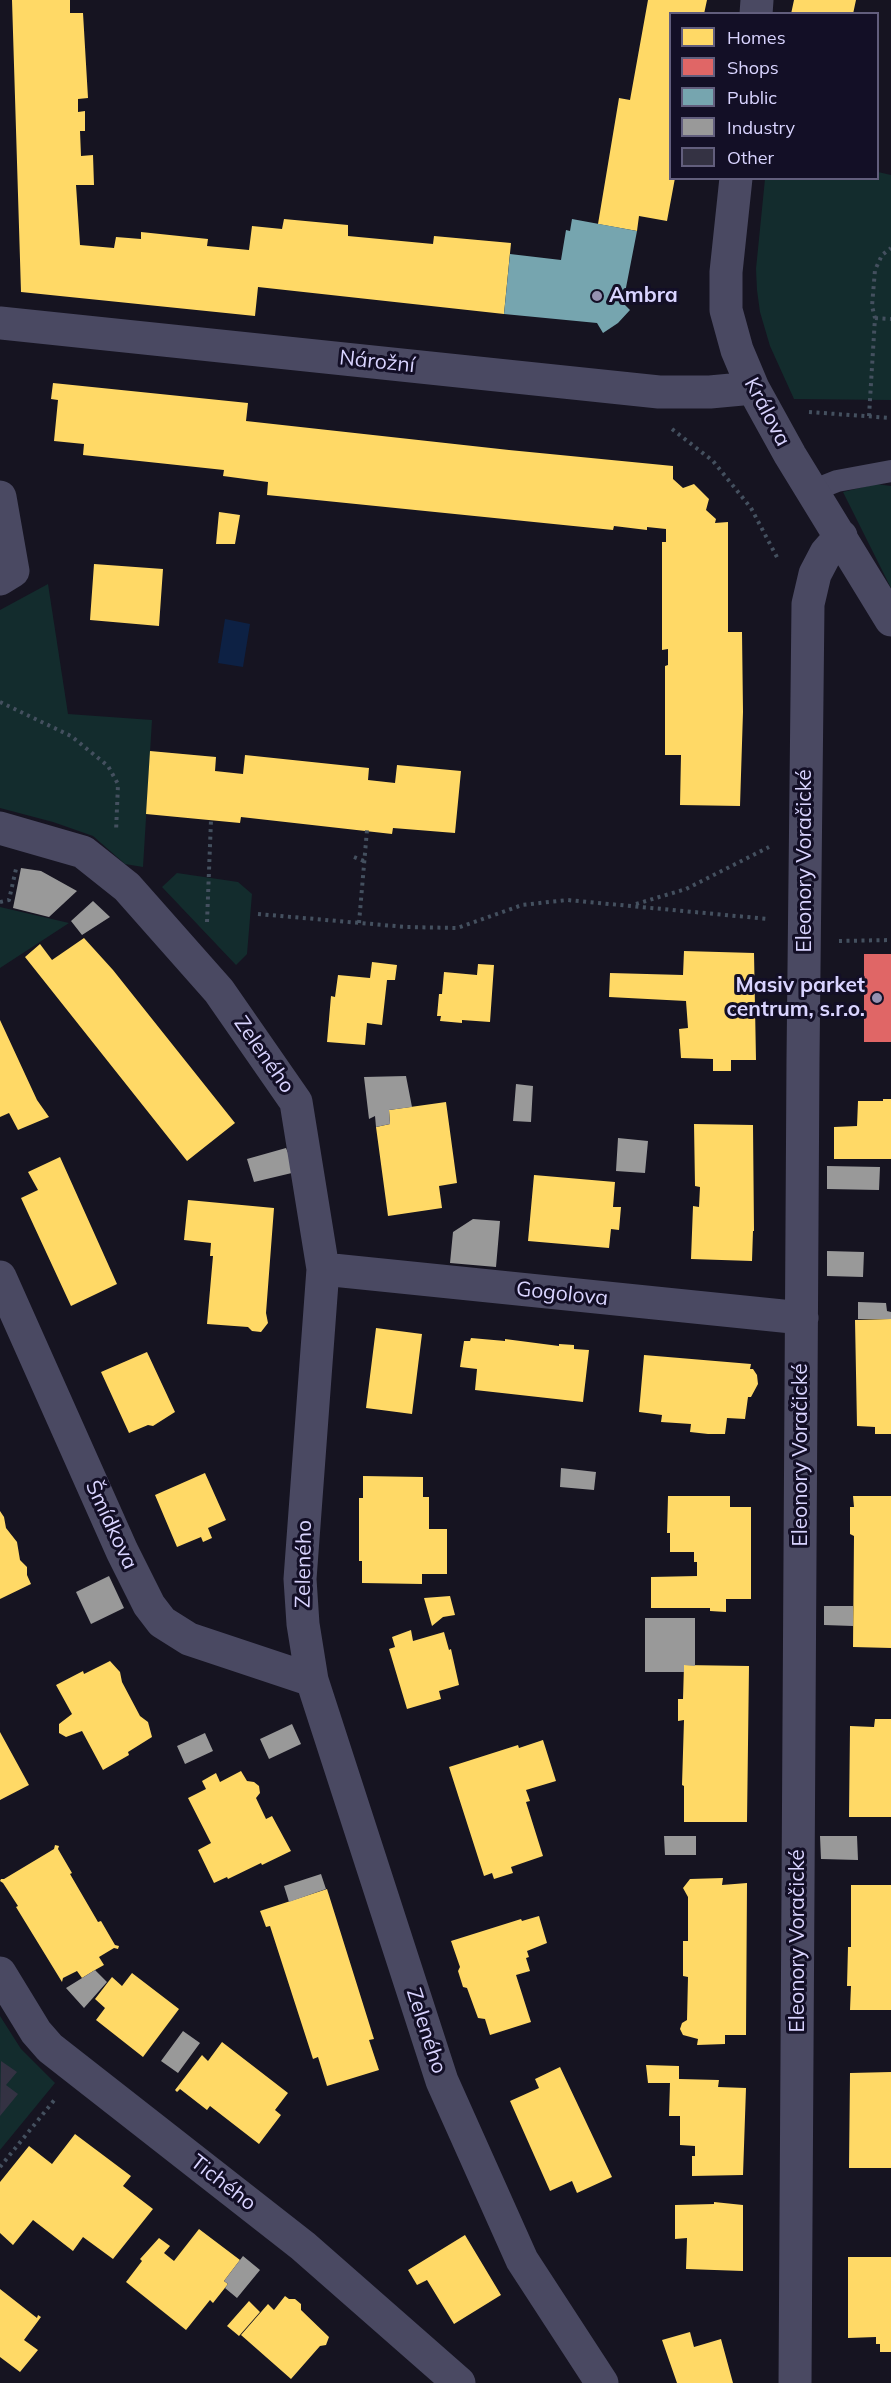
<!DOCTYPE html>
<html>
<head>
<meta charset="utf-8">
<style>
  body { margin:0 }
  #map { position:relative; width:891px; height:2383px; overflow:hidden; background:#161421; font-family:Mulish,sans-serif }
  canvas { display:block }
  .legend { position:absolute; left:669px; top:12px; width:210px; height:168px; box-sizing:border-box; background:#130f26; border:2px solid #625e7d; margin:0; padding:8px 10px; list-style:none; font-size:18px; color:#d9d4ff }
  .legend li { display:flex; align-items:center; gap:12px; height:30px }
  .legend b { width:30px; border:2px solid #625e7d }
</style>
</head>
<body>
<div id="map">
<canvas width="891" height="2383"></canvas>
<ul class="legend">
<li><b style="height:16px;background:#ffd966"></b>Homes</li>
<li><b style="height:16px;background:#e06666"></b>Shops</li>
<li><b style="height:16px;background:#76a5af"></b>Public</li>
<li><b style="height:16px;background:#999"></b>Industry</li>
<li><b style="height:16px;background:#343243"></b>Other</li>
</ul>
</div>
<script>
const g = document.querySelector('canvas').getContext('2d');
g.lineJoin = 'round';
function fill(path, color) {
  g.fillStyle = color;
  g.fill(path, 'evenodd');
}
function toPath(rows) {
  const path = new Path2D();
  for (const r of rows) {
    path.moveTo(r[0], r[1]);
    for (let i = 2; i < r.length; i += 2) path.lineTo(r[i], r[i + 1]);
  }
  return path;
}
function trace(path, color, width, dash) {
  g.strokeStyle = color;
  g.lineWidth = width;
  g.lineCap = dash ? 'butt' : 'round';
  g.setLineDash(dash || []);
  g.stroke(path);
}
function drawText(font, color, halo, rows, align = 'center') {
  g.font = font + ' Mulish,sans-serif';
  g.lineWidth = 6;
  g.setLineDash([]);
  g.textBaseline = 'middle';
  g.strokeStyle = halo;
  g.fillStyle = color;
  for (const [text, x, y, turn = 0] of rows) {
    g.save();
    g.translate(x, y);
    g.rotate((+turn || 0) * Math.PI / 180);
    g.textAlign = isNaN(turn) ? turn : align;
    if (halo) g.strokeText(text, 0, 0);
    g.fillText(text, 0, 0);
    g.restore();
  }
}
fill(toPath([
  [878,172,891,175,891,400,794,399,770,346,760,312,757,290,756,269,765,179,878,178],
  [876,484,891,486,891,588,843,492],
  [48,584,68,714,152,720,143,867,125,864,93,836,53,822,0,808,0,610],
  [177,873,238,882,252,894,247,954,236,965,162,887],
  [0,907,69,923,0,968],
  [0,2016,21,2049,55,2083,0,2150]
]), '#132c2d');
fill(toPath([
  [225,619,250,624,243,667,218,663]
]), '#0d2144');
fill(toPath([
  [12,0,70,0,70,13,83,13,88,98,78,99,78,112,85,111,85,131,80,131,81,156,93,155,94,185,76,185,80,245,114,248,116,237,141,239,141,232,208,239,207,246,249,250,252,226,282,229,284,219,348,225,348,236,433,244,434,236,511,243,504,314,258,287,255,316,21,292],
  [648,0,707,0,704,14,670,14,670,178,675,178,667,221,639,216,637,231,598,224,619,98,630,100],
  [794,0,856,0,853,14,791,14],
  [53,383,248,403,246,421,509,450,673,466,673,479,683,488,694,484,709,499,706,510,716,519,715,523,728,522,728,632,742,632,743,712,740,806,680,805,681,755,665,755,665,666,668,665,668,649,662,650,662,542,666,542,666,529,647,527,647,530,614,526,613,530,267,495,268,482,223,476,224,470,83,455,84,444,54,441,58,400,51,399],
  [219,512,240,515,235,544,216,544],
  [94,564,163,569,159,626,90,620],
  [150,751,216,757,215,771,243,774,245,755,369,768,368,780,395,783,397,765,461,771,455,833,393,828,392,834,241,817,240,823,146,814],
  [84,938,113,970,235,1123,187,1161,25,957,40,944,52,960],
  [684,951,754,953,756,1060,731,1060,731,1071,713,1071,713,1059,681,1058,679,1029,688,1028,686,1001,609,997,610,973,683,975],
  [372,962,397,965,395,980,387,980,382,1025,367,1023,365,1045,327,1042,331,996,335,997,338,975,370,978],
  [478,964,494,965,490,1022,462,1020,462,1023,440,1021,441,1016,437,1016,439,994,442,994,444,972,477,975],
  [0,1020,37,1100,49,1117,18,1130,9,1113,0,1117],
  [883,1099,891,1099,891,1159,834,1159,834,1127,857,1126,858,1101,883,1101],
  [446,1102,457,1183,439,1186,442,1208,388,1216,376,1127,390,1124,389,1110],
  [694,1124,753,1125,754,1231,753,1231,752,1261,691,1259,693,1206,699,1207,700,1187,695,1186],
  [60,1157,117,1284,71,1306,21,1198,38,1190,28,1172],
  [534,1175,615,1182,613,1207,621,1207,619,1230,611,1229,609,1248,528,1241],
  [188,1200,274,1208,266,1313,268,1323,261,1332,252,1331,248,1327,207,1324,213,1256,210,1256,211,1243,184,1240],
  [891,1319,891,1434,875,1434,875,1427,857,1426,855,1320],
  [376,1328,422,1334,412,1414,366,1408],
  [471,1338,505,1341,505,1339,559,1346,559,1344,574,1345,574,1349,589,1350,583,1402,475,1390,477,1369,460,1367,464,1341,470,1341],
  [147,1352,175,1412,153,1426,148,1425,129,1433,101,1372],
  [644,1355,751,1364,750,1369,753,1369,757,1375,758,1384,751,1397,748,1397,745,1419,727,1418,725,1434,708,1434,690,1432,691,1424,661,1422,662,1415,639,1412],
  [205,1473,226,1520,208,1528,212,1538,203,1542,201,1537,177,1547,155,1495],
  [363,1476,423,1477,423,1497,429,1497,429,1529,447,1529,447,1574,422,1574,422,1584,362,1583,362,1561,359,1561,359,1498,363,1498],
  [668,1496,730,1496,730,1507,751,1507,751,1599,726,1599,726,1612,710,1611,710,1608,651,1608,651,1577,697,1576,697,1562,694,1562,694,1552,670,1552,670,1533,667,1533],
  [853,1496,891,1496,891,1648,853,1647,854,1536,850,1534,850,1507,854,1507],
  [0,1511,4,1517,6,1528,17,1542,20,1560,27,1567,27,1575,31,1584,0,1599],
  [450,1596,455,1615,443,1617,432,1626,424,1598],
  [411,1630,413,1641,444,1632,449,1650,451,1649,459,1685,439,1691,441,1699,407,1709,389,1649,395,1647,392,1637],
  [110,1661,120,1672,122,1682,140,1716,148,1722,152,1737,128,1752,129,1755,103,1770,82,1731,66,1737,59,1733,59,1724,72,1714,56,1685,83,1671,84,1674],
  [684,1665,749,1666,747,1822,684,1822,684,1786,682,1785,684,1720,678,1721,678,1699,683,1699],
  [875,1719,891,1719,891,1817,849,1817,850,1726,874,1727],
  [0,1732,29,1785,0,1800],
  [543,1740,556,1781,526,1790,530,1801,526,1802,543,1856,511,1867,513,1873,494,1879,492,1873,484,1876,449,1767,518,1745,519,1748],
  [241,1771,247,1781,254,1782,259,1786,260,1793,256,1798,266,1819,272,1816,291,1851,262,1865,261,1863,228,1879,227,1877,214,1883,198,1850,211,1843,188,1798,206,1789,202,1781,216,1773,220,1782],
  [55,1845,59,1846,58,1849,72,1873,70,1874,98,1922,101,1921,115,1945,119,1946,118,1949,114,1948,99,1957,104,1965,95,1970,82,1978,77,1971,63,1978,62,1982,16,1907,18,1906,3,1883,0,1881,1,1879,4,1879,54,1849],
  [723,1878,722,1885,747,1883,746,2035,725,2035,725,2044,697,2045,698,2039,683,2035,680,2029,682,2023,687,2020,688,1977,683,1976,683,1941,688,1941,688,1897,683,1888,690,1879],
  [851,1885,891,1885,891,2010,850,2010,851,1986,847,1986,848,1947,851,1947],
  [327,1889,374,2039,369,2040,379,2070,327,2086,318,2057,313,2059,270,1926,266,1927,260,1911],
  [539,1916,547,1943,527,1951,529,1957,526,1958,530,1971,516,1975,531,2022,490,2035,485,2019,478,2018,467,1988,463,1987,458,1971,460,1967,451,1941,521,1919,522,1921],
  [132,1973,179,2009,143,2057,96,2020,105,2008,95,1999,112,1977,122,1986],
  [222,2042,288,2093,275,2110,281,2115,259,2144,210,2106,207,2110,180,2089,177,2092,175,2090,202,2055,208,2061],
  [646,2065,679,2066,679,2079,719,2080,718,2087,746,2088,743,2175,692,2176,692,2156,695,2156,695,2146,680,2145,680,2116,669,2116,670,2083,648,2083],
  [560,2067,612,2177,577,2193,572,2181,550,2191,510,2101,539,2088,535,2079],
  [891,2072,891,2168,849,2168,850,2073],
  [75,2134,131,2176,123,2186,153,2209,113,2259,83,2237,73,2251,33,2220,13,2245,0,2233,0,2182,29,2146,52,2164],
  [714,2202,743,2205,743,2271,686,2269,687,2238,675,2239,675,2205,714,2204],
  [199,2229,240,2260,224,2281,228,2284,213,2303,210,2300,186,2330,126,2282,142,2261,140,2259,159,2238,170,2246,164,2253,174,2261],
  [465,2235,501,2295,454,2324,427,2280,417,2285,408,2270],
  [848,2257,891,2257,891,2352,880,2352,880,2344,876,2344,876,2337,848,2338],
  [0,2289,37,2318,38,2315,41,2317,24,2340,38,2350,20,2372,0,2357],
  [285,2296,289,2299,295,2299,301,2304,301,2310,329,2337,326,2345,320,2346,291,2379,241,2335,268,2304,274,2310],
  [249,2301,260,2312,239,2336,227,2326],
  [690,2332,694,2347,721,2339,733,2383,677,2383,662,2340]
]), '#ffd966');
fill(toPath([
  [864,954,891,954,891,1042,864,1042]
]), '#e06666');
fill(toPath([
  [572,219,637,231,623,303,630,310,618,323,603,333,597,323,504,314,510,254,561,260,566,230,570,231]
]), '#76a5af');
fill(toPath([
  [21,868,41,871,77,891,49,917,13,908],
  [93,901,110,917,82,935,71,921],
  [406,1076,412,1107,389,1110,390,1124,376,1127,375,1116,369,1119,364,1077],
  [516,1084,533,1086,531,1122,513,1121],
  [618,1138,648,1141,645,1173,616,1171],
  [286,1148,296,1172,254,1182,247,1159],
  [827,1166,880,1167,879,1190,827,1189],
  [473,1219,500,1221,496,1267,450,1263,453,1232],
  [827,1251,864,1252,863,1277,827,1276],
  [858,1302,886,1303,887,1311,891,1312,891,1319,858,1319],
  [561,1468,596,1472,594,1490,560,1487],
  [109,1576,124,1608,91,1624,76,1592],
  [824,1606,853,1606,853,1626,824,1625],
  [645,1618,695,1618,695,1666,684,1665,684,1672,645,1672],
  [292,1724,301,1744,269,1759,260,1739],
  [205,1733,213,1751,185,1764,177,1746],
  [664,1836,696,1836,696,1855,665,1855],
  [820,1836,857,1836,858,1860,821,1859],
  [321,1874,326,1889,289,1902,284,1886],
  [95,1970,107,1982,84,2008,66,1988],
  [183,2031,200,2043,178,2073,161,2061],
  [243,2256,260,2270,237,2298,225,2288,228,2284,224,2281]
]), '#999');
fill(toPath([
  [1,2061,17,2072,6,2085,18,2094,0,2116]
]), '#343243');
trace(toPath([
  [875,318,891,319],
  [809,412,891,418],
  [869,416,875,318,872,306,875,270,882,255,891,248],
  [672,429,713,461,751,508,779,561],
  [0,702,71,736,108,766,118,784,116,832],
  [354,857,364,861],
  [0,902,9,900,16,869],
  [636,904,686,889,769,847],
  [258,914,406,927,457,928,522,905,567,900,768,919],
  [207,922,211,820],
  [359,923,367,830],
  [839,941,891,940],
  [0,2167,56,2098]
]), '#44505f', 4, [3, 4.5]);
trace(toPath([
  [812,491,837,481,891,471]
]), '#4a4962', 22);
trace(toPath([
  [756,14,757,0],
  [736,178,726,272,726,310,737,350,753,388,790,455,891,620],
  [0,323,659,392,710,392,753,388],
  [0,497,13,571,0,579],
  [0,828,83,852,127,887,219,991,296,1102,323,1269,300,1579,303,1624,312,1680,442,2081,522,2260,602,2383],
  [323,1269,802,1318],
  [0,1277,122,1551,149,1605,162,1622,189,1639,312,1680],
  [0,1973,36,2032,50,2048,303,2246,459,2383],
  [795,2383,803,1059,808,604,815,574,826,553,841,536]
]), '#4a4962', 33);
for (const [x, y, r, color] of [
  [597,296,6,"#9591b1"],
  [877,998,6,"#9591b1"]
]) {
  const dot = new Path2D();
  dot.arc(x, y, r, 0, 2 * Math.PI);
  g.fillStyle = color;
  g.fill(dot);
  trace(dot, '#130f26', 2);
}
drawText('bold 21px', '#d9d4ff', '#130f26', [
  ["Ambra",609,296],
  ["Masiv parket",865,986,"right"],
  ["centrum, s.r.o.",865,1010,"right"]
], 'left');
drawText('21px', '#d9d4ff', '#130f26', [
  ["Nárožní",377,362,6],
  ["Králova",767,412,62],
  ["Eleonory Voračické",805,861,-90],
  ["Zeleného",264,1055,55],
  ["Gogolova",562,1294,6],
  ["Eleonory Voračické",801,1455,-90],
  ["Šmídkova",111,1525,65],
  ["Zeleného",304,1564,-89],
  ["Eleonory Voračické",798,1941,-90],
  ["Zeleného",426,2031,72],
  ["Tichého",223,2183,38]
]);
</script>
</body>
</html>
